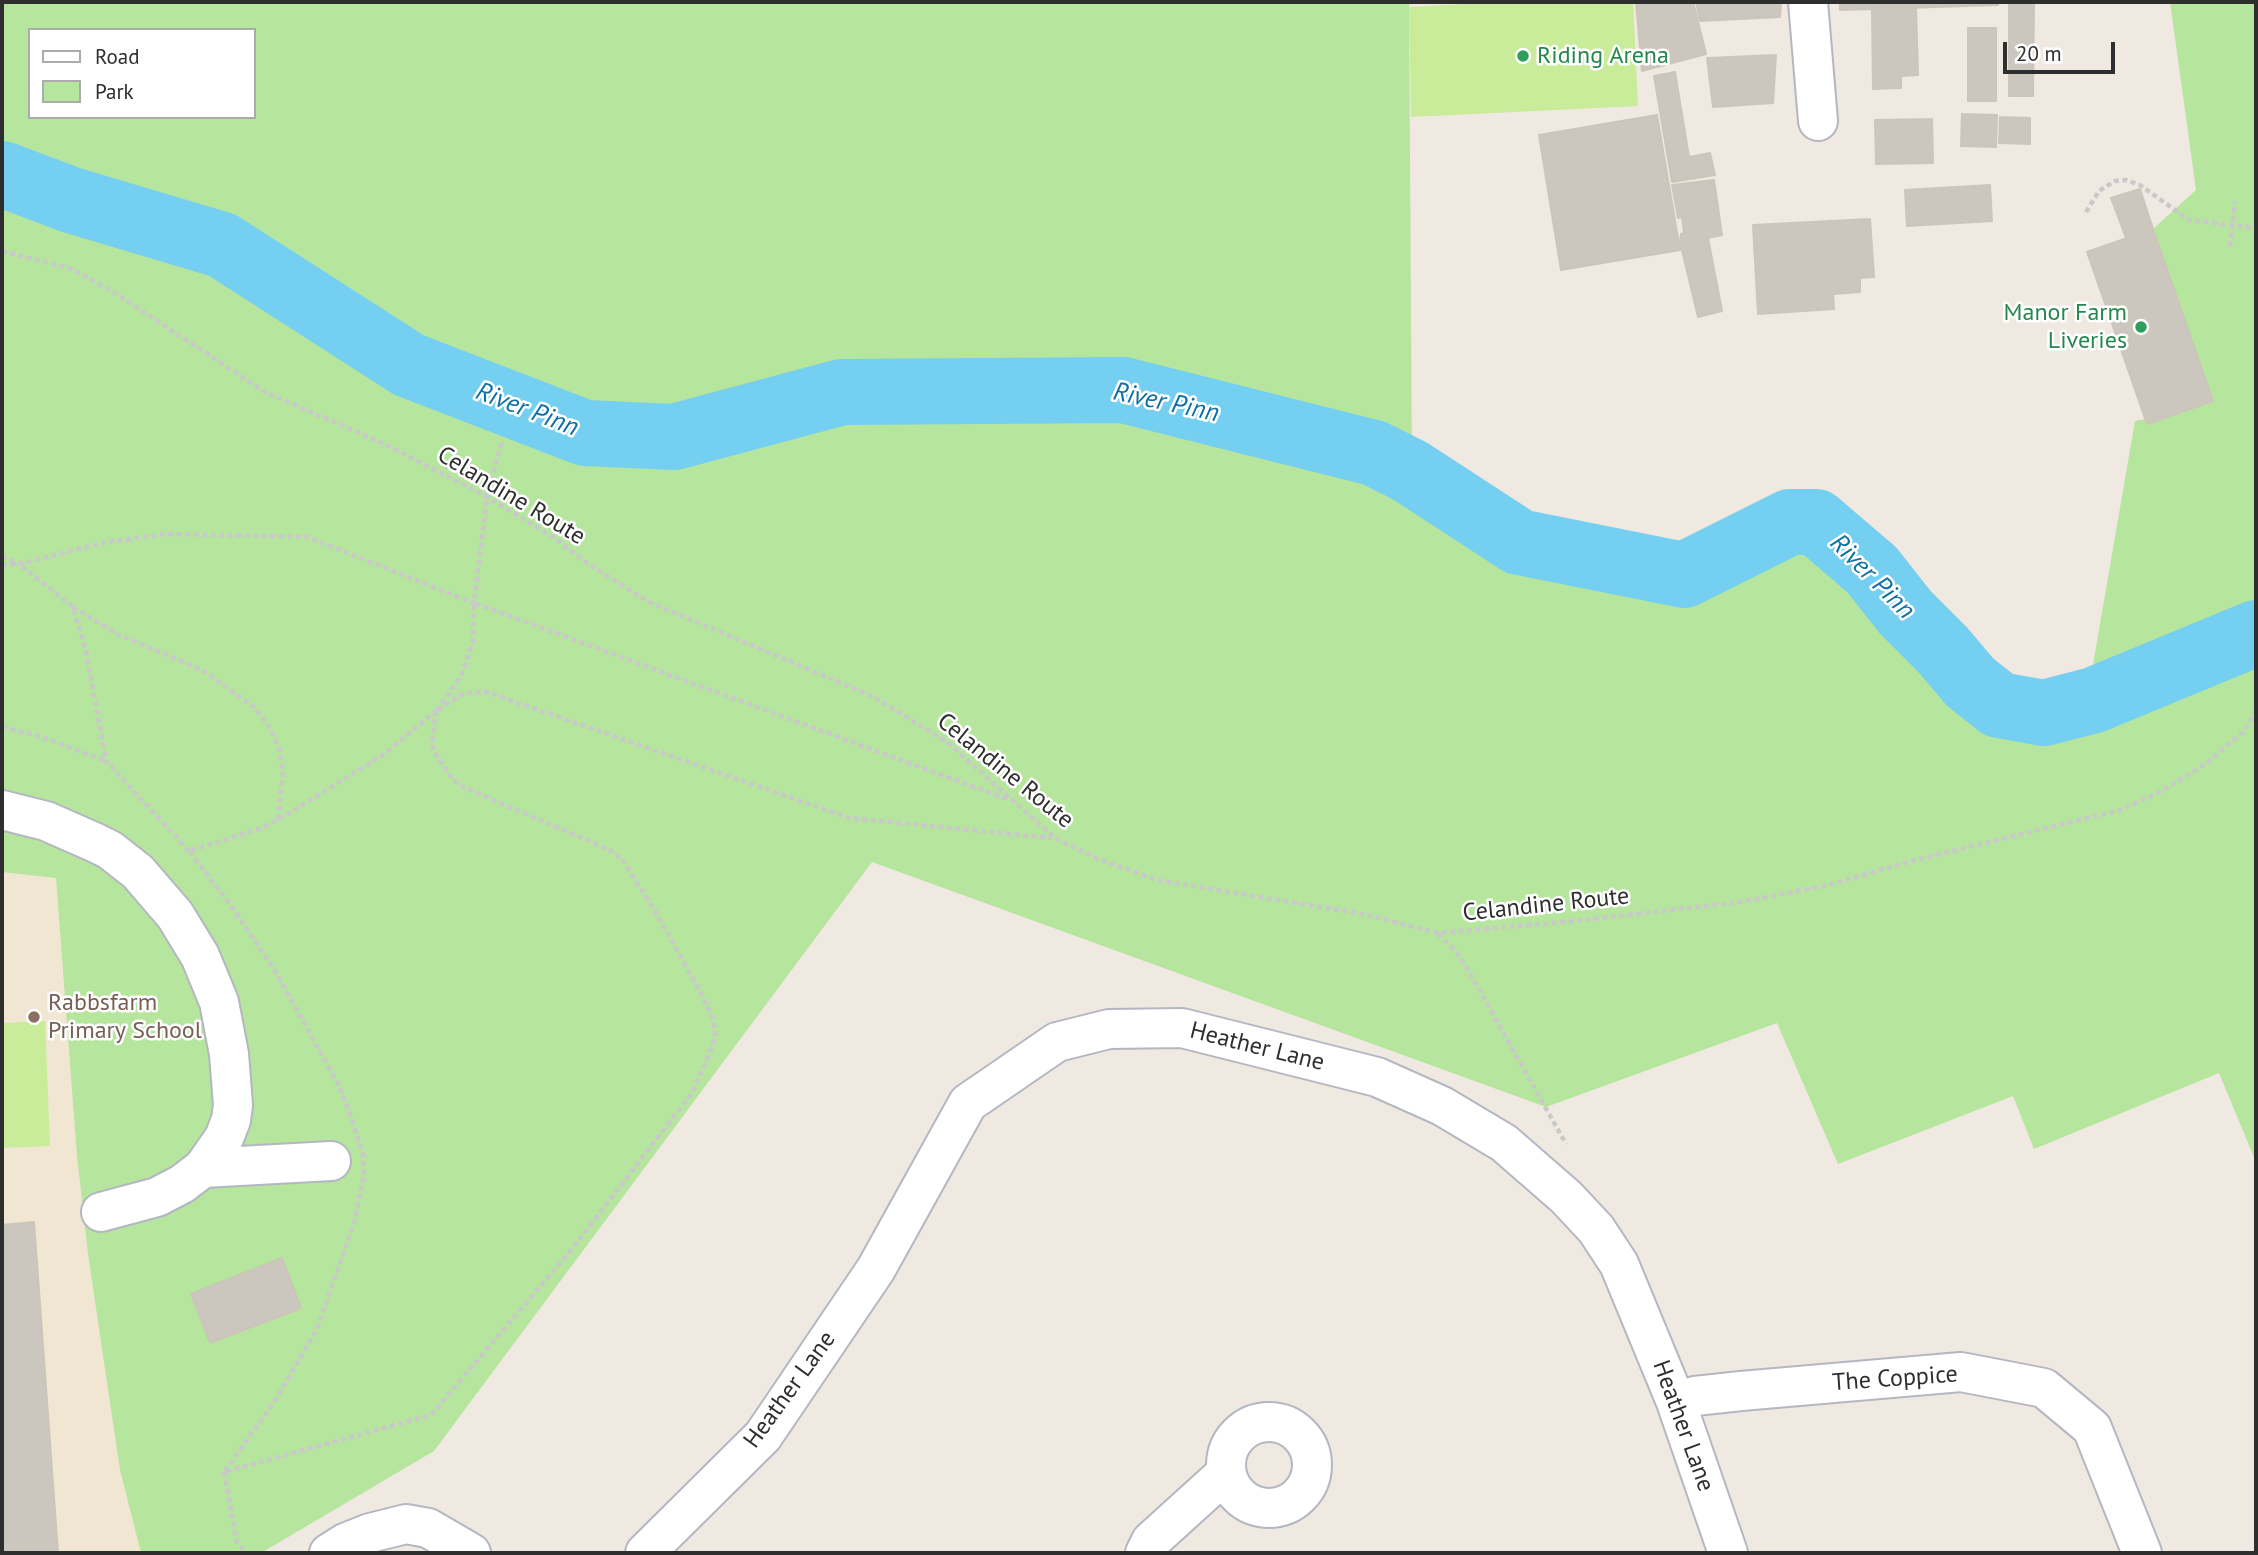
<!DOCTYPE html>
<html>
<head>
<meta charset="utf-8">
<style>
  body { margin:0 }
  #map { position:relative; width:2258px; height:1555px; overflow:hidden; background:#efe9e1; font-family:"PT Sans",sans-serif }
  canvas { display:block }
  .frame { position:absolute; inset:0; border:4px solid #2e2e2e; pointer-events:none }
  .legend { position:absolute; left:28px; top:28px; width:228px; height:91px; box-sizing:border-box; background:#fff; border:2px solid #ababab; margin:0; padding:9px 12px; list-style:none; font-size:21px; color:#2e2e2e }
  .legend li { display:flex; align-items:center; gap:14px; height:35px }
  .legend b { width:35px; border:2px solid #ababab }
  .scale { position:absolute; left:2003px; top:42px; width:112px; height:32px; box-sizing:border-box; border:4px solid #2e2e2e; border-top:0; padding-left:9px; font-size:21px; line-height:24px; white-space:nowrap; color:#2e2e2e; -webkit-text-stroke:5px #fff; paint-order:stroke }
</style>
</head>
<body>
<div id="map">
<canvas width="2258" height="1555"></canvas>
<div class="frame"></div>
<ul class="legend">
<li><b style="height:9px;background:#fff"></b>Road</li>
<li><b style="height:19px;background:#b6e59e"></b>Park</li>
</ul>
<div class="scale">20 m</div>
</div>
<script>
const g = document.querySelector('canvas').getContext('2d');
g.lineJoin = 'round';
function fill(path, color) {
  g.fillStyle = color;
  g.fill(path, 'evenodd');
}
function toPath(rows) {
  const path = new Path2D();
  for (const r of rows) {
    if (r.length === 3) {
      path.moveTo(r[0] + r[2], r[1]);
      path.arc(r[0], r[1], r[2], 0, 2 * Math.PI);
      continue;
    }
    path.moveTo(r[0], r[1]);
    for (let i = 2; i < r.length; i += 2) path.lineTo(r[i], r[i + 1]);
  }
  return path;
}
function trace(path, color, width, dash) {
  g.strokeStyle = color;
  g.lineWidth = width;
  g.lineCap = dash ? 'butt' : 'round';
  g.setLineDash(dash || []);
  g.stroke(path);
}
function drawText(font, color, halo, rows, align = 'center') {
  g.font = font + ' "PT Sans",sans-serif';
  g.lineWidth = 5;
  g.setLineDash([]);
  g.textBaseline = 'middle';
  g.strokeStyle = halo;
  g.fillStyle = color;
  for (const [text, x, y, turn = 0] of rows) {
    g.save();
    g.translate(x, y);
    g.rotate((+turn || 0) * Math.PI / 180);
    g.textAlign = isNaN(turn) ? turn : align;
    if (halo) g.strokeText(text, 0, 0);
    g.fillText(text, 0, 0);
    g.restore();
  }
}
fill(toPath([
  [2,872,56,878,77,1156,88,1254,120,1470,141,1553,2,1553]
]), '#f0e6d1');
fill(toPath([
  [2,2,1409,2,1412,470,1503,515,1526,531,1681,564,1776,510,1822,510,2005,693,2049,698,2090,682,2135,421,2146,419,2148,424,2213,401,2153,229,2196,190,2170,2,2256,2,2256,1162,2219,1073,2034,1149,2013,1096,1838,1164,1777,1023,1546,1107,872,862,434,1451,261,1553,141,1553,120,1470,88,1254,77,1156,56,878,2,872],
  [30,30,254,30,254,117,30,117]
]), '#b6e59e');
fill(toPath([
  [1502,2,1633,2,1638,106,1411,117,1409,7],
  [45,1021,50,1146,2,1148,2,1023]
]), '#c9ec9a');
trace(toPath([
  [2,174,71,200,222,245,409,365,585,433,674,437,842,392,1123,390,1374,453,1410,471,1519,542,1684,575,1790,522,1816,522,1872,570,1905,612,1943,650,1970,682,1999,705,2044,713,2094,700,2256,633]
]), '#75cff0', 66);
const building = toPath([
  [1636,2,1693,2,1706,54,1642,71,1636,2],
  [1696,2,1781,2,1780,17,1700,21,1696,2],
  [1840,2,1997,2,1998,5,1840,10,1840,2],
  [2009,2,2034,2,2033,96,2009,96,2009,2],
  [1916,8,1918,75,1901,76,1901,88,1873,89,1872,9,1916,8],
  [1968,28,1996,28,1996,101,1968,101,1968,28],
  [1776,55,1773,103,1713,107,1707,58,1776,55],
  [1675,72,1689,157,1710,153,1715,175,1672,182,1654,76,1675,72],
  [1962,114,1997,115,1996,147,1961,146,1962,114],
  [1657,115,1680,250,1561,270,1539,135,1657,115],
  [2000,117,2030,118,2030,144,1999,143,2000,117],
  [1932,119,1933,163,1876,164,1875,120,1932,119],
  [1714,180,1722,235,1708,238,1722,311,1698,317,1680,242,1681,234,1684,233,1682,217,1678,218,1672,185,1714,180],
  [1990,185,1992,221,1907,226,1905,190,1990,185],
  [2140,189,2153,229,2126,238,2111,198,2140,189],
  [1870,219,1874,277,1860,278,1860,292,1833,294,1834,309,1758,314,1753,225,1870,219],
  [2153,229,2213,401,2147,424,2087,252,2153,229],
  [34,1222,58,1553,2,1553,2,1225,34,1222],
  [282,1258,301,1308,210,1343,191,1294,282,1258]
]);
fill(building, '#cbc7bf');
trace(building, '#cbc5ba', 2);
const minor = toPath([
  [1808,2,1818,121],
  [2,810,46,821,96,843,110,850,138,872,175,915,200,956,219,1002,229,1054,233,1105,231,1120,224,1138,203,1168,182,1184,157,1197,101,1212],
  [203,1168,331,1161],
  [1676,1402,1695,1396,1741,1391,1961,1372,2044,1388,2092,1428,2142,1553],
  [1269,1465,43],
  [329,1553,345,1543,370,1533,406,1524,428,1528,471,1553],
  [645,1553,763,1436,876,1269,968,1103,1057,1042,1109,1029,1182,1028,1377,1077,1442,1106,1504,1143,1566,1197,1596,1229,1619,1264,1676,1402,1728,1553],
  [1145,1553,1151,1541,1226,1473]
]);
trace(minor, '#b4b7c1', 42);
trace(toPath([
  [2086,212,2099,191,2115,181,2126,180,2140,185,2189,220,2256,228],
  [2230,246,2235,201],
  [2,251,72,269,115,293,265,392,387,445,487,497,556,539,587,563,647,601,874,697,947,742,1055,838,1098,859,1157,880,1363,914,1438,933,1575,921,1740,902,1824,886,1912,861,2120,810,2160,792,2204,765,2243,732,2256,710],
  [2,556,19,564],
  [2,565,18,564],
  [73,607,117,634,204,671,255,708,270,728,279,749,283,771,278,820],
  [436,711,432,743,433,750,453,780,463,787,610,850,622,859,655,911,702,995,713,1019,715,1033,712,1047,692,1093,571,1250,431,1415,224,1472,274,1402,317,1329,355,1220,364,1175,363,1154,348,1108,338,1084,275,971,235,911,189,851,261,828,278,820,383,755,436,711],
  [2,727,39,736,106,761],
  [1007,799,474,603,473,642,461,676,436,711,464,693,487,692,849,818,1052,838],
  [189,851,106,761,86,651,72,606,19,564,107,542,166,534,307,537,474,603,487,497,502,441],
  [1438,934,1455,950,1468,970,1566,1144],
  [224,1472,237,1543,246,1553]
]), '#c9c9c9', 4.5, [5, 3.5]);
trace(minor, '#fff', 38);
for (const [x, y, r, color] of [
  [1523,56,7,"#2e9e5b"],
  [2141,327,7,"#2e9e5b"],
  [34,1017,7,"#8d6e63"]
]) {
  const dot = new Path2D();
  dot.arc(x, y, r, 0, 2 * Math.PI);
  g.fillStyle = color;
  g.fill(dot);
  trace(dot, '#fff', 2.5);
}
drawText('24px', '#27864d', '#fff', [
  ["Riding Arena",1537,56],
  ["Manor Farm",2127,313,"right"],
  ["Liveries",2127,341,"right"]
], 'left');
drawText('24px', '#2e2e2e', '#fff', [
  ["Celandine Route",511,496,31],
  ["Celandine Route",1005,771,39],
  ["Celandine Route",1546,905,-6],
  ["Heather Lane",1257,1047,14],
  ["The Coppice",1895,1379,-4],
  ["Heather Lane",790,1390,-54],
  ["Heather Lane",1683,1426,70]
]);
drawText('24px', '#785e54', '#fff', [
  ["Rabbsfarm",48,1003],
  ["Primary School",48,1031]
], 'left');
drawText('italic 26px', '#0d6fa3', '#fff', [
  ["River Pinn",1166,403,12],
  ["River Pinn",527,410,21],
  ["River Pinn",1872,577,45]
]);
</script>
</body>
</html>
